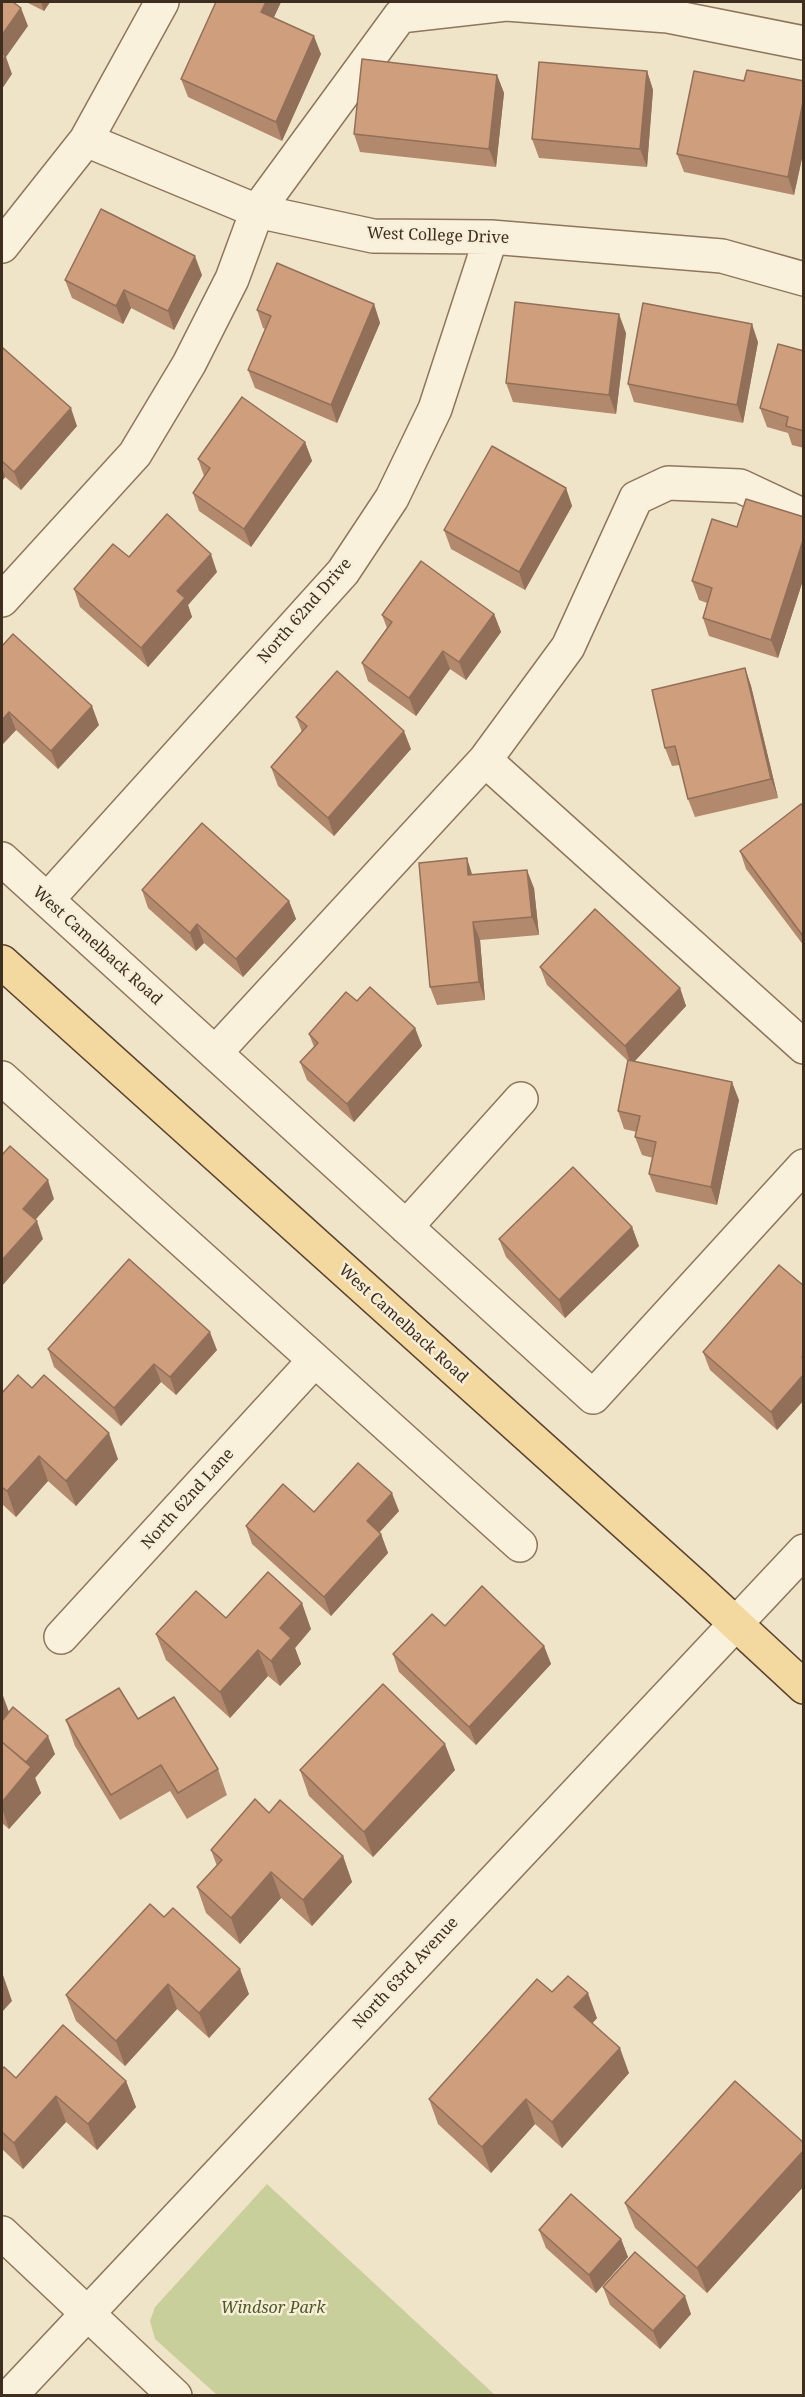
<!DOCTYPE html>
<html>
<head>
<meta charset="utf-8">
<style>
  body { margin:0 }
  #map { position:relative; width:805px; height:2397px; overflow:hidden; background:#f0e4c8; font-family:"Noto Serif",serif }
  canvas { display:block }
  .frame { position:absolute; inset:0; border:3px solid #3d2e20; pointer-events:none }
</style>
</head>
<body>
<div id="map">
<canvas width="805" height="2397"></canvas>
<div class="frame"></div>
</div>
<script>
const g = document.querySelector('canvas').getContext('2d');
g.lineJoin = 'round';
function fill(path, color) {
  g.fillStyle = color;
  g.fill(path, 'evenodd');
}
function toPath(rows) {
  const path = new Path2D();
  for (const r of rows) {
    path.moveTo(r[0], r[1]);
    for (let i = 2; i < r.length; i += 2) path.lineTo(r[i], r[i + 1]);
  }
  return path;
}
function trace(path, color, width, dash) {
  g.strokeStyle = color;
  g.lineWidth = width;
  g.lineCap = dash ? 'butt' : 'round';
  g.setLineDash(dash || []);
  g.stroke(path);
}
function drawText(font, color, halo, rows, align = 'center') {
  g.font = font + ' "Noto Serif",serif';
  g.lineWidth = 5;
  g.setLineDash([]);
  g.textBaseline = 'middle';
  g.strokeStyle = halo;
  g.fillStyle = color;
  for (const [text, x, y, turn = 0] of rows) {
    g.save();
    g.translate(x, y);
    g.rotate((+turn || 0) * Math.PI / 180);
    g.textAlign = isNaN(turn) ? turn : align;
    if (halo) g.strokeText(text, 0, 0);
    g.fillText(text, 0, 0);
    g.restore();
  }
}
fill(toPath([
  [267,2184,495,2395,217,2395,155,2339,150,2321,155,2307]
]), '#c9cf9b');
const minor = toPath([
  [86,140,257,211,373,236,491,237,722,256,804,279],
  [2,246,86,140,162,2],
  [2,600,135,454,189,364,232,279,257,211,400,16,506,4,668,16,804,43],
  [485,760,804,1047],
  [2,859,593,1397,804,1166],
  [47,900,343,572,392,498,435,409,491,237],
  [215,1053,485,760,568,647,636,498,668,483,740,486,804,516],
  [2,1078,520,1545],
  [406,1227,521,1099],
  [61,1637,314,1361],
  [2,2233,175,2396],
  [10,2396,804,1551]
]);
const major = toPath([
  [2,962,695,1586,804,1687]
]);
trace(minor, '#8d765c', 36);
trace(major, '#5b4430', 36);
trace(minor, '#faf1dc', 33);
trace(major, '#f3d9a0', 33);
fill(toPath([
  [26,2,50,2,44,11],
  [281,2,274,17,321,54,282,141,188,97,181,79],
  [647,71,653,90,647,167,539,158,532,139],
  [497,75,504,93,496,167,360,152,354,134],
  [744,81,804,81,804,149,794,195,684,172,677,154],
  [202,275,174,330,131,308,123,324,72,298,65,280],
  [374,304,380,323,337,423,255,388,248,370,265,329,263,328,257,310],
  [626,333,616,414,513,402,506,383],
  [758,342,743,423,634,402,628,384],
  [2,350,77,426,21,490,5,477,2,481],
  [804,351,804,448,792,445,788,433,767,427,760,408],
  [305,442,312,461,251,547,199,511,193,493,204,476,198,459],
  [566,488,572,506,525,590,451,549,444,530],
  [804,517,804,577,778,658,709,636,703,618,707,603,699,600,692,581,737,527],
  [129,557,217,572,188,605,192,617,148,667,80,607,74,589],
  [494,614,501,632,466,680,450,669,416,716,368,681,362,663,387,628,382,615],
  [2,646,99,725,58,769,16,730,2,745],
  [745,668,751,686,778,798,695,817,688,799,680,765,672,766,665,748],
  [296,717,411,749,334,836,278,786,271,767,302,732],
  [804,807,804,946,746,869,740,851],
  [473,875,534,888,539,935,480,940,485,1000,437,1005,430,987],
  [142,890,289,901,296,919,243,977,204,943,196,951,148,908],
  [540,967,680,988,686,1006,635,1061,739,1100,717,1205,656,1192,649,1174,653,1158,642,1155,635,1137,637,1132,624,1129,618,1111,628,1061,547,985],
  [357,1001,415,1028,422,1046,354,1122,307,1080,300,1062,314,1047,309,1034],
  [632,1227,639,1246,565,1318,506,1257,499,1239],
  [804,1286,804,1400,777,1430,710,1370,703,1352],
  [48,1349,217,1350,176,1395,161,1382,121,1426,54,1367],
  [32,1388,118,1459,76,1506,48,1481,16,1517,2,1504,2,1393],
  [399,1511,379,1533,381,1534,388,1553,331,1616,252,1544,246,1526,314,1512],
  [226,1618,311,1629,295,1648,301,1664,280,1686,268,1676,230,1718,166,1660,156,1634],
  [445,1626,544,1646,551,1664,476,1745,399,1672,393,1654],
  [138,1719,218,1769,227,1795,187,1819,170,1791,120,1820,75,1746,66,1720],
  [2,1721,55,1754,35,1778,41,1793,9,1829,2,1823],
  [300,1770,455,1770,373,1857,309,1796],
  [269,1813,343,1856,352,1882,312,1926,281,1898,240,1944,206,1913,197,1887,217,1866,211,1850],
  [150,1904,249,1994,209,2038,177,2009,125,2066,76,2021,66,1995],
  [552,1992,597,2018,592,2023,629,2073,562,2148,535,2124,491,2173,438,2124,429,2099],
  [2,2069,16,2078,126,2081,136,2107,97,2150,66,2122,23,2169,2,2149],
  [804,2143,804,2186,707,2293,635,2228,625,2203],
  [539,2230,621,2239,628,2257,596,2293,546,2248],
  [603,2287,691,2314,660,2349,610,2305]
]), '#b2896c');
fill(toPath([
  [41,2,50,2,44,11],
  [266,2,281,2,268,30,261,12],
  [21,8,28,26,6,57,12,74,2,89,2,35],
  [314,36,321,54,282,141,276,122],
  [647,71,653,90,647,167,640,149],
  [497,75,504,93,496,167,489,149],
  [804,97,804,149,794,195,788,177],
  [195,256,202,275,174,330,168,311],
  [124,290,131,308,123,324,116,306],
  [374,304,380,323,337,423,331,405],
  [619,314,626,333,616,414,609,395],
  [752,324,758,342,743,423,737,405],
  [71,408,77,426,21,490,14,472],
  [305,442,312,461,251,547,244,529],
  [2,467,5,477,2,481],
  [566,488,572,506,525,590,519,572],
  [804,537,804,577,778,658,771,640],
  [211,554,217,572,188,605,192,617,148,667,141,648,177,591],
  [494,614,501,632,466,680,459,662],
  [443,651,450,669,416,716,409,698],
  [745,668,751,686,778,798,771,779],
  [92,706,99,725,58,769,51,751],
  [9,712,16,730,2,745,2,720],
  [404,731,411,749,334,836,328,818],
  [467,858,473,877,468,875],
  [527,870,534,888,539,935,532,917],
  [289,901,296,919,243,977,236,959],
  [473,922,480,940,485,1000,479,982],
  [197,924,204,943,196,951,190,933],
  [680,988,686,1006,631,1065,625,1046],
  [415,1028,422,1046,354,1122,347,1104],
  [732,1082,739,1100,717,1205,711,1187],
  [48,1180,54,1199,29,1227,23,1209],
  [37,1221,43,1239,2,1286,2,1260],
  [632,1227,639,1246,565,1318,559,1300],
  [210,1332,217,1350,176,1395,170,1377],
  [154,1364,161,1382,121,1426,114,1408],
  [804,1374,804,1400,777,1430,771,1412],
  [109,1433,118,1459,76,1506,66,1481],
  [39,1456,48,1481,16,1517,7,1491],
  [392,1493,399,1511,373,1539,367,1521],
  [381,1534,388,1553,331,1616,324,1597],
  [302,1603,311,1629,295,1648,301,1664,280,1686,271,1661,280,1628],
  [544,1646,551,1664,476,1745,469,1727],
  [258,1650,268,1676,230,1718,220,1692],
  [2,1693,9,1712,2,1721],
  [48,1736,55,1754,35,1778,41,1793,9,1829,2,1808,2,1802,25,1763],
  [445,1744,455,1770,373,1857,364,1832],
  [343,1856,352,1882,312,1926,303,1900],
  [271,1872,281,1898,240,1944,231,1918],
  [240,1969,249,1994,209,2038,199,2013],
  [3,1975,12,2001,2,2012,2,1977],
  [168,1984,177,2009,125,2066,116,2041],
  [588,1993,597,2018,584,2033,574,2007],
  [620,2048,629,2073,562,2148,552,2122],
  [126,2081,136,2107,97,2150,88,2124],
  [56,2096,66,2122,23,2169,14,2143],
  [526,2099,535,2124,491,2173,482,2147],
  [804,2150,804,2186,707,2293,697,2268],
  [621,2239,628,2257,596,2293,589,2275],
  [685,2296,691,2314,660,2349,653,2331]
]), '#916f58');
const building = toPath([
  [2,2,13,2,21,8,2,35,2,2],
  [216,2,266,2,261,12,314,36,276,122,181,79,216,2],
  [2,53,5,56,2,61,2,53],
  [362,59,497,75,489,149,354,134,362,59],
  [539,62,647,71,640,149,532,139,539,62],
  [747,70,804,81,804,97,788,177,677,154,694,71,744,81,747,70],
  [101,209,195,256,168,311,124,290,116,306,65,280,101,209],
  [277,263,374,304,331,405,248,370,271,316,257,310,277,263],
  [515,302,619,314,609,395,506,383,515,302],
  [643,303,752,324,737,405,628,384,643,303],
  [778,344,804,351,804,431,786,426,788,417,760,408,778,344],
  [3,348,71,408,14,472,2,461,2,350,3,348],
  [242,397,305,442,244,529,193,493,210,468,198,459,242,397],
  [492,446,566,488,519,572,444,530,492,446],
  [746,499,804,517,804,537,771,640,703,618,712,588,692,581,712,519,737,527,746,499],
  [167,514,211,554,177,591,185,598,141,648,74,589,113,544,129,557,167,514],
  [421,561,494,614,459,662,443,651,409,698,362,663,392,622,382,615,421,561],
  [13,634,92,706,51,751,9,712,2,720,2,646,13,634],
  [745,668,771,779,688,799,675,746,665,748,652,690,745,668],
  [337,671,404,731,328,818,271,767,307,726,296,717,337,671],
  [801,804,804,807,803,936,740,851,801,804],
  [202,823,289,901,236,959,197,924,190,933,142,890,202,823],
  [467,858,468,875,527,870,532,917,473,922,479,982,430,987,419,863,467,858],
  [595,909,680,988,625,1046,540,967,595,909],
  [370,987,415,1028,347,1104,300,1062,318,1043,309,1034,346,992,357,1001,370,987],
  [628,1060,732,1082,711,1187,649,1174,656,1142,635,1137,640,1116,618,1111,628,1060],
  [10,1146,48,1180,23,1209,37,1221,2,1260,2,1155,10,1146],
  [573,1167,632,1227,559,1300,499,1239,573,1167],
  [129,1259,210,1332,170,1377,154,1364,114,1408,48,1349,129,1259],
  [779,1265,804,1286,804,1355,802,1357,804,1359,804,1374,771,1412,703,1352,779,1265],
  [18,1375,32,1388,44,1375,109,1433,66,1481,39,1456,7,1491,2,1487,2,1393,18,1375],
  [358,1463,392,1493,367,1521,381,1534,324,1597,246,1526,283,1484,314,1512,358,1463],
  [268,1572,302,1603,280,1628,291,1638,271,1661,258,1650,220,1692,156,1634,196,1591,226,1618,268,1572],
  [482,1586,544,1646,469,1727,393,1654,432,1614,445,1626,482,1586],
  [383,1684,445,1744,364,1832,300,1770,383,1684],
  [119,1688,138,1719,174,1697,218,1769,178,1793,161,1765,111,1795,66,1720,119,1688],
  [13,1707,48,1736,26,1762,2,1742,2,1721,13,1707],
  [2,1742,31,1767,2,1802,2,1742],
  [255,1799,269,1813,280,1800,343,1856,303,1900,271,1872,231,1918,197,1887,222,1860,211,1850,255,1799],
  [150,1904,164,1917,173,1908,240,1969,199,2013,168,1984,116,2041,66,1995,150,1904],
  [568,1976,588,1993,574,2007,620,2048,552,2122,526,2099,482,2147,429,2099,537,1979,552,1992,568,1976],
  [63,2025,126,2081,88,2124,56,2096,14,2143,2,2132,2,2069,4,2067,16,2078,63,2025],
  [735,2081,804,2143,804,2150,697,2268,625,2203,735,2081],
  [571,2194,621,2239,589,2275,539,2230,571,2194],
  [635,2252,685,2296,653,2331,603,2287,635,2252]
]);
fill(building, '#cf9f7d');
trace(building, '#916f58', 1.5);
drawText('16px', '#3d2e20', '#f7eed8', [
  ["West College Drive",438,236,2],
  ["North 62nd Drive",305,611,-49],
  ["West Camelback Road",97,946,42],
  ["West Camelback Road",403,1324,42],
  ["North 62nd Lane",188,1499,-48],
  ["North 63rd Avenue",406,1973,-47]
]);
drawText('italic 16px', '#4d5a26', '#f7eed8', [
  ["Windsor Park",273,2308]
]);
</script>
</body>
</html>
